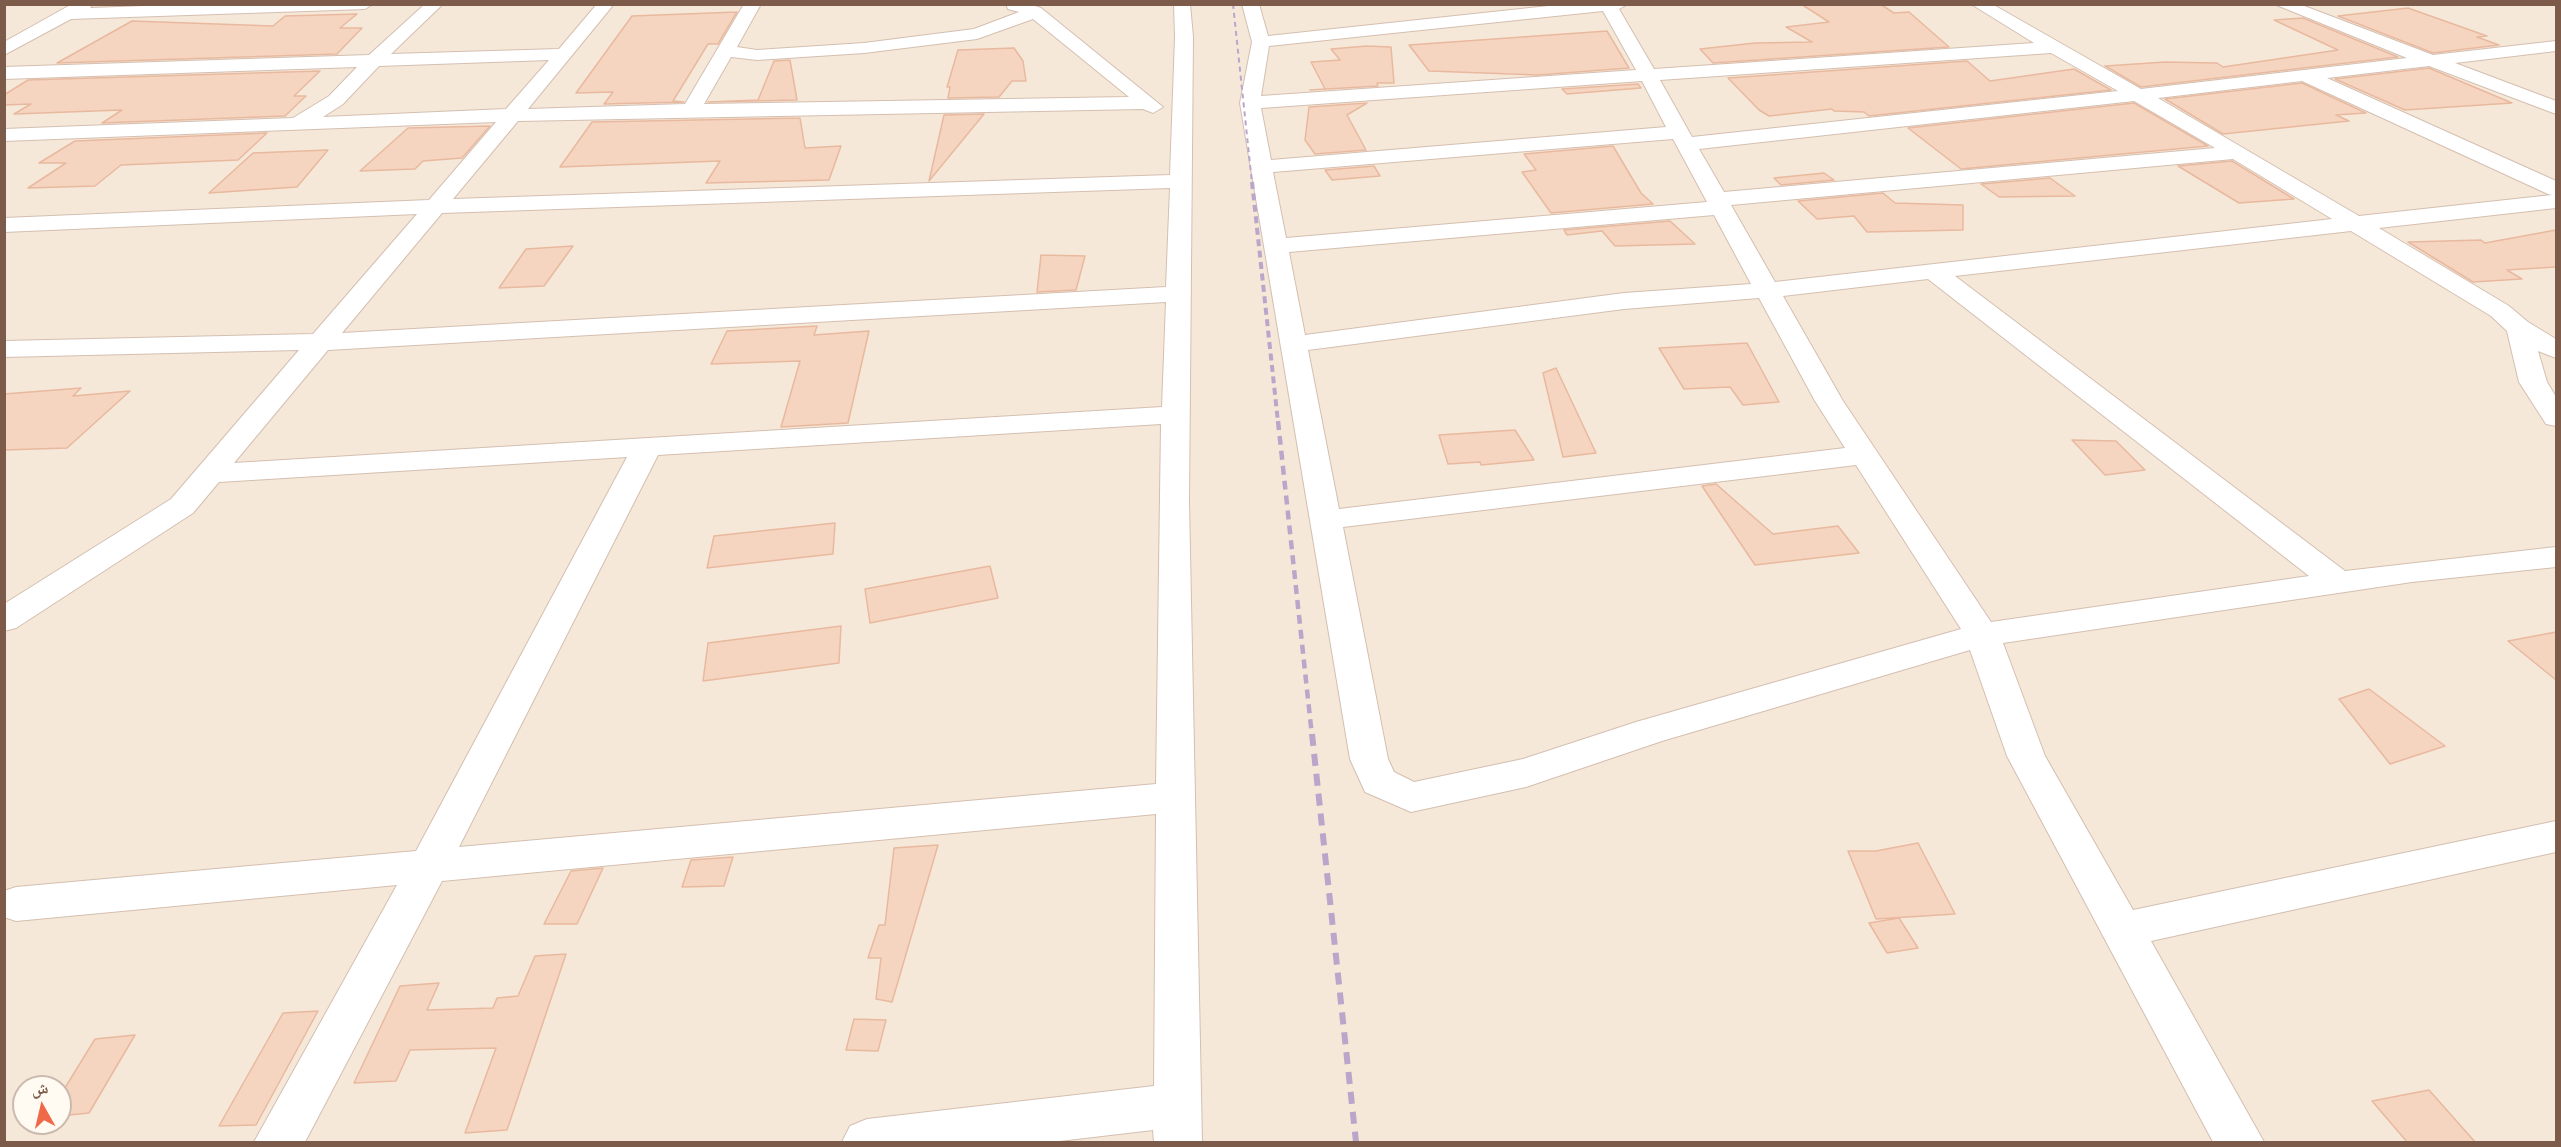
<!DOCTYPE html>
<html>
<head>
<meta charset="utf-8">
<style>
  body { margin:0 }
  #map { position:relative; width:2561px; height:1147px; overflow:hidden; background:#fef6ea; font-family:"Varela Round","Noto Naskh Arabic",sans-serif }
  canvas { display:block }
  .frame { position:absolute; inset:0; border:6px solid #7c5b4a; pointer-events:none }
  .north { position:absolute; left:12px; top:1075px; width:60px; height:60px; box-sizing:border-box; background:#fffaf2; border:2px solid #cbbaaf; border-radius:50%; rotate:352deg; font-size:16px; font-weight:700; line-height:24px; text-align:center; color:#7c5b4a }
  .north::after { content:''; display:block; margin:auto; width:21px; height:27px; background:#ef6948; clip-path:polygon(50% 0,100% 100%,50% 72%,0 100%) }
</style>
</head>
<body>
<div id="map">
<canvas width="2561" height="1147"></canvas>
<div class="frame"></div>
<div class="north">ش</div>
</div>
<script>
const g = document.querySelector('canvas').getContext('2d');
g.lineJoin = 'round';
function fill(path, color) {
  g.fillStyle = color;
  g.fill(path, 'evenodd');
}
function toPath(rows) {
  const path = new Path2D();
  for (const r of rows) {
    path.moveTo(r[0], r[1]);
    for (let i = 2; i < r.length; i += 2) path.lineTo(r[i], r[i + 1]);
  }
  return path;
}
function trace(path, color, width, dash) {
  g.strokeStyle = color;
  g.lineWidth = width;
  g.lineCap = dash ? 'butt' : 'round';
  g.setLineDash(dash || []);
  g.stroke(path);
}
fill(toPath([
  [5,5,2556,5,2556,1142,5,1142],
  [24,1087,60,1087,60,1123,24,1123]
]), '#f6e8d8');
const building = toPath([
  [1801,4,1880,4,1894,13,1909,12,1949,47,1713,63,1700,49,1755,43,1812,42,1786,27,1829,22,1801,4],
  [2408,8,2487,36,2477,37,2499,45,2433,53,2338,16,2408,8],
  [737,12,718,44,708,44,673,101,684,102,604,104,613,92,576,93,632,16,737,12],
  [357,14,340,28,362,28,337,54,57,63,132,21,273,26,285,16,357,14],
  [2303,18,2398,57,2141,87,2105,66,2165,62,2217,63,2223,67,2338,50,2274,20,2303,18],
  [1607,31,1629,68,1538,75,1429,71,1409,45,1607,31],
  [1367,46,1391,47,1394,83,1377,83,1378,86,1310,90,1325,89,1311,62,1340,60,1331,49,1367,46],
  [1014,48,1023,61,1026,81,1012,81,999,97,948,98,950,87,947,87,958,50,1014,48],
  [790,60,797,100,708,102,758,100,774,61,790,60],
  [1967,61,1990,81,2074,69,2111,90,1869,116,1864,112,1834,111,1832,109,1769,116,1759,110,1728,78,1967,61],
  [2429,68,2512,103,2405,110,2335,79,2429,68],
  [320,71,294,96,306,96,285,116,102,123,122,110,14,114,31,104,4,105,4,95,28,80,320,71],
  [2302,83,2366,113,2336,115,2349,121,2223,134,2165,99,2302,83],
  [1638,84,1641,88,1567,94,1562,89,1638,84],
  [1367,103,1347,115,1366,150,1315,154,1305,140,1309,107,1367,103],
  [2134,103,2208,146,1961,169,1908,128,2134,103],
  [984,114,929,181,944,115,984,114],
  [800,118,805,148,841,146,829,180,706,183,720,161,560,167,592,122,800,118],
  [490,126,462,158,423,161,415,169,360,171,408,128,490,126],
  [267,133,238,160,121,165,95,186,28,188,66,163,39,163,75,141,267,133],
  [1613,146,1641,193,1653,204,1551,213,1522,172,1536,170,1524,154,1613,146],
  [328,150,297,187,209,193,253,153,328,150],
  [2232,161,2294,199,2239,203,2178,166,2232,161],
  [1374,166,1380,176,1332,180,1325,170,1374,166],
  [1824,173,1834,180,1781,185,1774,178,1824,173],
  [2050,178,2075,196,1999,197,1981,184,2050,178],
  [1883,193,1895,203,1963,205,1963,230,1867,232,1854,216,1817,219,1798,201,1883,193],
  [1670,221,1695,244,1615,246,1602,231,1567,235,1564,230,1670,221],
  [2556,230,2556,267,2507,270,2522,279,2473,282,2408,242,2481,240,2485,243,2556,230],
  [573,246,544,286,499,288,526,249,573,246],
  [1041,255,1085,256,1076,290,1037,292,1041,255],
  [817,326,814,335,869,331,848,423,781,427,800,361,711,364,727,331,817,326],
  [1747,343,1779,402,1743,405,1730,387,1684,389,1659,348,1747,343],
  [1556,368,1596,453,1563,457,1543,373,1556,368],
  [81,388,73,396,130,391,67,448,4,450,4,394,81,388],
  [1515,430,1534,460,1481,465,1480,462,1448,464,1439,435,1515,430],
  [2072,440,2116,441,2145,470,2105,475,2072,440],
  [1716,484,1773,534,1838,526,1859,553,1755,565,1702,486,1716,484],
  [835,523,833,554,707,568,714,536,835,523],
  [990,566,998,598,870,623,865,589,990,566],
  [841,626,839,663,703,681,708,643,841,626],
  [2556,632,2556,680,2508,641,2556,632],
  [2369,689,2445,746,2390,764,2339,699,2369,689],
  [1918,843,1955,914,1876,919,1848,851,1876,851,1918,843],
  [938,845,892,1002,876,999,881,958,868,958,879,925,885,925,894,848,938,845],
  [733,857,724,886,682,887,691,860,733,857],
  [603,868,577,924,544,924,571,871,603,868],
  [1899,918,1918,948,1887,953,1869,923,1899,918],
  [566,954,507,1130,465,1133,496,1048,410,1050,396,1081,354,1083,400,986,439,983,427,1010,493,1008,497,998,518,996,535,956,566,954],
  [318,1011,256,1125,219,1126,283,1013,318,1011],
  [854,1019,886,1020,878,1051,846,1050,854,1019],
  [135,1035,89,1113,60,1116,60,1096,95,1039,135,1035],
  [2429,1090,2476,1143,2408,1143,2372,1101,2429,1090]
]);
fill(building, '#f5d4c0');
trace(building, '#e9b99f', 1.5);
const minor = toPath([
  [72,4,93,4,90,8,199,4,373,4,365,9,71,19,4,55,4,42,72,4],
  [425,4,443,4,391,54,559,49,597,4,614,4,528,109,685,104,744,4,761,4,737,47,757,50,864,43,974,29,1019,12,1008,9,1006,4,1029,4,1041,8,1163,107,1153,113,1143,109,518,121,453,199,1170,175,1175,37,1174,4,1190,4,1193,37,1189,502,1202,1142,1154,1142,1153,1130,1051,1142,842,1142,850,1126,867,1119,1154,1086,1156,814,442,881,305,1142,254,1142,397,885,16,921,4,917,4,891,16,887,416,851,627,457,219,482,193,513,16,628,4,631,4,604,171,499,299,350,4,357,4,341,313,334,417,214,4,232,4,218,429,200,496,122,4,141,4,129,293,118,329,96,357,67,4,79,4,67,369,55,425,4],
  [1033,19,1129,97,704,104,731,57,757,60,864,53,977,39,1033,19],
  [549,60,506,109,323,117,343,104,379,66,549,60],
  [1170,188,1166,287,342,333,442,213,1170,188],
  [1166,302,1162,407,234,463,328,350,1166,302],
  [1161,424,1156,784,459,847,658,455,1161,424],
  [1242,4,1259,4,1268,36,1567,4,1628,4,1619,9,1654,69,2034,43,1971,4,1992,4,2141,89,2407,58,2274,4,2299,4,2433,55,2556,41,2556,51,2455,63,2556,101,2556,114,2429,66,2327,78,2556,181,2556,208,2379,228,2509,306,2528,322,2556,339,2556,358,2538,351,2547,382,2556,397,2556,426,2546,424,2519,382,2507,331,2491,316,2351,231,1955,276,2345,571,2556,547,2556,567,2412,582,2003,643,2045,756,2133,910,2556,821,2556,852,2151,941,2264,1142,2213,1142,2007,756,1970,650,1662,741,1526,787,1411,812,1365,792,1350,759,1240,103,1252,42,1242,4],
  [1603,11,1636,70,1261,96,1269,46,1603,11],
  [2051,53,2118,91,1692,137,1660,80,2051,53],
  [1642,81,1666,127,1271,160,1261,108,1642,81],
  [2302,81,2548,194,2552,195,2359,216,2158,98,2302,81],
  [2134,101,2215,148,1724,192,1699,149,2134,101],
  [1673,139,1707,202,1286,238,1273,172,1673,139],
  [2233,159,2332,219,1775,282,1731,205,2233,159],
  [1714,215,1751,284,1624,293,1305,335,1289,252,1714,215],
  [1928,279,2309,576,1991,622,1843,401,1783,296,1928,279],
  [1759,298,1815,401,1845,448,1339,509,1308,350,1624,309,1759,298],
  [1856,465,1961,629,1636,722,1523,759,1414,782,1394,772,1388,759,1343,527,1856,465]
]);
trace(minor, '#d4bfb1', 2);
fill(minor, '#fff');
trace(toPath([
  [1233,4,1252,183]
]), '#b9a6ca', 2, [5, 4]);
trace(toPath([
  [1252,182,1278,422]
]), '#b9a6ca', 4, [7, 4.5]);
trace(toPath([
  [1278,421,1312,736]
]), '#b9a6ca', 4.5, [9, 6]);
trace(toPath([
  [1312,734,1356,1142]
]), '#b9a6ca', 6, [12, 8]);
</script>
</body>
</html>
